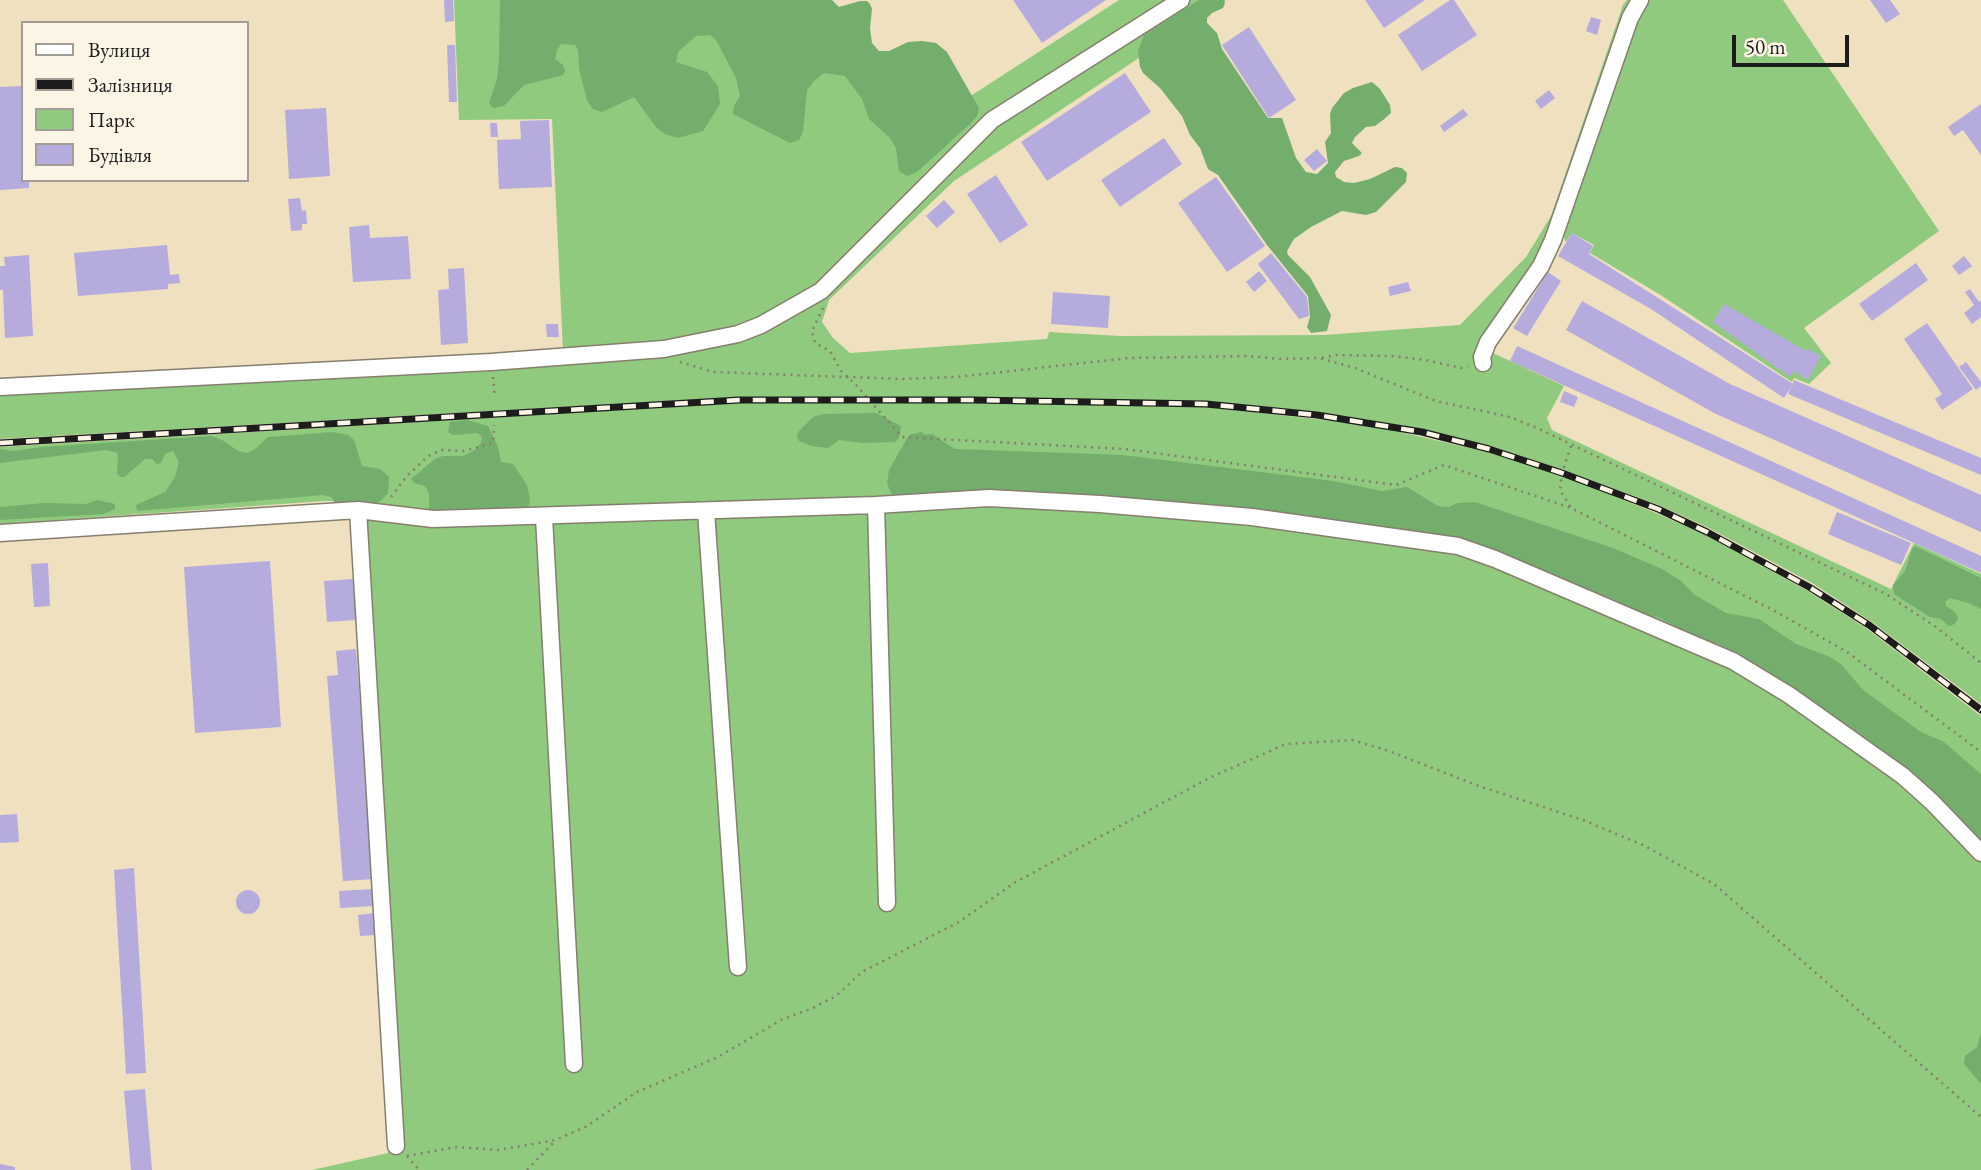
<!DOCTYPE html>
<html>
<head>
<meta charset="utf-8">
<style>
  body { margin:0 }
  #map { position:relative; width:1981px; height:1170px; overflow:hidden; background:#efe0c0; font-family:"EB Garamond",serif }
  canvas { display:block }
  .legend { position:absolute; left:21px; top:21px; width:228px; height:161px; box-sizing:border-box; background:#fcf5e5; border:2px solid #a29e95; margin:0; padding:9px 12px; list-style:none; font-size:21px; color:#1c1c1c }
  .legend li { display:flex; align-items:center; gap:14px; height:35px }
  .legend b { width:35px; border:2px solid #a29e95 }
  .scale { position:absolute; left:1732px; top:35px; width:117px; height:32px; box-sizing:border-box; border:4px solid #1c1c1c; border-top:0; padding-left:9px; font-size:21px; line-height:24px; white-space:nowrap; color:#1c1c1c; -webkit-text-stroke:5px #fcf5e5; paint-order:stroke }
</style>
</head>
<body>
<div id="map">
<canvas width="1981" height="1170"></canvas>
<ul class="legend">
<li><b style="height:9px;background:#fff"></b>Вулиця</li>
<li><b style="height:9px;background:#1c1c1c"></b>Залізниця</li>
<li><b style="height:19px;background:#8fca7e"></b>Парк</li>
<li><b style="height:19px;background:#b5abdd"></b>Будівля</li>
</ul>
<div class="scale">50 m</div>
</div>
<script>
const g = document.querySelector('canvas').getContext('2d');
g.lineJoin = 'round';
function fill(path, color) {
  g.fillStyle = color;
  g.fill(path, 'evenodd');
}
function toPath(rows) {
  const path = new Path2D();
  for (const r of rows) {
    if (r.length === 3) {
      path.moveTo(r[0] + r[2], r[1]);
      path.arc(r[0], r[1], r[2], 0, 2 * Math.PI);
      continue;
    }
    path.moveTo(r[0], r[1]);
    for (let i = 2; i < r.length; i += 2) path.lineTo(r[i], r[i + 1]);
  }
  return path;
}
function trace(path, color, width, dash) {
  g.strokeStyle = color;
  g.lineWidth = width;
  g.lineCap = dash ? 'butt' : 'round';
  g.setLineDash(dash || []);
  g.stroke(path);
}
fill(toPath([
  [454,0,808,0,901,141,1119,0,1169,0,987,115,817,286,759,320,736,328,657,344,563,350,552,119,459,120],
  [1189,0,1226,0,954,181,829,300,822,322,833,338,850,353,1047,339,1049,332,1121,336,1324,335,1460,325,1526,257,1551,216,1623,5,1627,0,1635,0,1551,238,1483,344,1495,354,1564,386,1547,418,1552,430,1891,589,1914,543,1981,574,1981,704,1872,622,1812,583,1709,528,1661,506,1566,471,1491,446,1424,429,1319,412,1207,401,739,397,0,439,0,394,659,354,802,308,980,138],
  [1647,0,1783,0,1939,231,1804,328,1831,363,1809,384,1794,378,1792,382,1659,294,1590,253,1594,245,1572,233,1566,242,1564,238,1567,220,1635,19],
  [738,403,973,403,1206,407,1370,425,1487,452,1563,476,1656,513,1706,535,1806,590,1866,628,1981,716,1981,1170,312,1170,388,1153,353,548,377,504,369,501,324,501,0,524,0,447]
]), '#8fca7e');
fill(toPath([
  [500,0,832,0,839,7,860,1,867,1,870,4,872,9,870,28,872,43,879,51,889,51,908,42,922,41,936,43,947,52,979,108,977,116,970,124,917,172,907,176,899,171,896,148,890,138,869,119,862,99,845,76,824,73,813,82,807,91,803,132,799,140,790,143,733,114,734,106,740,96,736,78,716,40,710,35,696,36,678,52,676,62,707,72,718,86,720,104,703,131,678,138,665,134,656,127,634,97,602,112,593,109,587,100,579,69,578,50,575,45,561,44,557,50,555,59,563,65,565,71,563,75,524,85,504,106,493,108,489,103,497,79,499,61],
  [1199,0,1224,0,1225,3,1223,8,1212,13,1207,18,1207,23,1217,33,1222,49,1268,118,1282,118,1296,158,1306,172,1317,174,1328,163,1325,142,1331,133,1330,114,1332,108,1344,93,1353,88,1372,82,1380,89,1390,105,1391,113,1383,120,1375,126,1366,127,1355,137,1352,143,1362,153,1359,156,1344,161,1335,172,1336,177,1344,182,1354,183,1370,179,1395,167,1402,168,1407,173,1406,182,1376,212,1366,215,1342,211,1311,227,1294,239,1287,251,1288,255,1310,277,1331,315,1327,331,1311,333,1307,327,1310,317,1308,296,1267,245,1218,175,1208,169,1200,148,1190,135,1182,116,1160,88,1143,73,1140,67,1138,51,1144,35],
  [876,413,901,426,899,438,895,442,862,443,839,440,828,448,812,446,799,441,797,436,798,432,813,417,823,414],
  [467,420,488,426,498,447,501,462,513,464,527,485,530,499,528,510,432,512,429,509,429,494,425,486,414,483,411,479,435,459,443,456,463,456,475,450,481,443,482,438,478,433,453,435,448,432,450,422],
  [332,432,348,435,354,440,362,466,380,469,389,477,388,493,382,500,366,509,336,505,331,497,323,495,137,511,136,505,165,492,175,477,179,462,173,451,165,454,161,463,157,464,152,459,145,459,124,477,120,477,117,473,118,453,106,450,0,463,0,449,13,451,43,447,211,436,222,440,238,451,247,453,255,449,268,437],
  [921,432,926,435,932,434,955,449,1123,455,1333,481,1382,491,1407,487,1438,506,1449,507,1458,503,1475,502,1613,548,1662,569,1681,581,1695,595,1726,613,1759,619,1796,644,1830,657,1841,664,1863,690,1921,732,1944,742,1981,774,1981,841,1909,770,1794,688,1719,644,1704,641,1658,617,1638,613,1618,601,1495,552,1089,495,897,498,891,493,887,483,889,470,909,435],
  [97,500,115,504,115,509,104,514,0,520,0,507,44,503,86,504],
  [1915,546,1981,578,1981,609,1968,603,1950,598,1945,602,1946,606,1955,612,1958,618,1955,624,1949,626,1941,619,1930,617,1894,594,1893,585,1905,571,1912,549],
  [1981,1033,1981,1084,1964,1064,1965,1056,1977,1047]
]), '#73ae6d');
fill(toPath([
  [444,0,453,0,454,21,445,22],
  [1013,0,1106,0,1042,43],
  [1365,0,1425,0,1384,28],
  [1450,0,1454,0,1477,35,1422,71,1398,35],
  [1870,0,1890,0,1900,14,1886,23],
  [1591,17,1601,20,1597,35,1586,31],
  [1249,27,1296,100,1269,118,1222,45],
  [447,45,455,45,457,102,449,102],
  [1125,73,1151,112,1047,181,1021,142],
  [23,86,23,180,29,180,29,188,0,190,0,87],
  [1549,90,1555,98,1541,109,1535,101],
  [1981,104,1981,155,1963,130,1954,136,1948,127],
  [326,108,330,176,289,179,285,110],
  [1463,109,1468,115,1444,132,1440,126],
  [549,120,552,187,499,189,497,140,521,139,520,121],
  [490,123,497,123,498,137,491,137],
  [1164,138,1182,164,1120,207,1101,180],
  [1317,149,1327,161,1314,171,1304,160],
  [996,175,1028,225,1000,243,967,194],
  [1216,177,1265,246,1227,272,1178,203],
  [300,198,302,211,306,210,307,224,302,224,302,230,291,231,288,199],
  [944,200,955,212,937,228,926,216],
  [369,225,370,238,408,236,411,279,353,282,349,227],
  [1572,233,1593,246,1589,254,1793,384,1784,398,1651,309,1558,256],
  [167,245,170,275,179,274,180,283,168,284,168,289,78,296,74,253],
  [1271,253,1307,297,1309,316,1299,319,1258,264],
  [29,255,33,336,5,338,3,290,0,290,0,266,5,266,4,257],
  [1964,256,1972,266,1959,275,1952,266],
  [1916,263,1928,280,1872,321,1859,304],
  [464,268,468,343,441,345,438,290,449,289,448,269],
  [1259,271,1267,281,1254,292,1246,282],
  [1548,272,1561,281,1527,336,1513,328],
  [1408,282,1411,291,1390,296,1388,287],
  [1970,289,1979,302,1981,300,1981,317,1972,324,1964,313,1974,305,1965,292],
  [1053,292,1110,296,1108,328,1051,324],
  [1582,301,1730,384,1981,495,1981,532,1714,413,1566,330],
  [1724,304,1806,351,1808,349,1821,356,1808,380,1794,371,1790,377,1713,322],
  [1927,323,1973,389,1942,410,1935,399,1942,394,1904,339],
  [546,324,558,324,559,337,547,337],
  [1517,346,1981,556,1981,573,1510,361],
  [1966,362,1981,382,1981,386,1976,390,1959,367],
  [1794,380,1981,458,1981,475,1788,394],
  [1564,391,1578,397,1574,407,1560,402],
  [1837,512,1911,543,1901,565,1828,534],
  [270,561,281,727,195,733,184,567],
  [48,563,50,606,34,607,31,564],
  [353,579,356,620,327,622,324,581],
  [356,649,374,879,343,881,327,676,338,675,336,651],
  [17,814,19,842,0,843,0,815],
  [134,868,146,1073,126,1074,114,870],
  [373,889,374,906,340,908,339,891],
  [248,902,12],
  [375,913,376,935,360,936,358,915],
  [145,1089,152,1170,131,1170,124,1091],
  [0,1164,15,1167,15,1170,0,1170]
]), '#b5abdd');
const minor = toPath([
  [1483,363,1482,357,1488,342,1541,266,1553,240,1630,18,1640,0],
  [0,387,491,362,664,349,738,334,761,325,821,291,992,120,1181,0],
  [876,505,887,903],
  [358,510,396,1146],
  [706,511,738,967],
  [544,517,574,1064],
  [0,533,358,510,433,519,876,505,989,498,1100,504,1252,517,1458,546,1495,559,1733,661,1789,695,1903,776,1932,802,1981,853]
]);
trace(minor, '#867e6e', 19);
trace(toPath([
  [823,308,812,331,815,343,830,351,841,371,856,385,902,437,1124,449,1396,485,1444,465,1571,508,1773,610,1847,652,1981,752],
  [1322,358,1335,355,1393,356,1425,360,1461,368,1468,366],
  [680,362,713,372,901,379,956,377,1129,358,1249,356,1280,359,1319,358,1355,368,1436,401,1510,417,1537,428,1886,594,1936,627,1981,663],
  [493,377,495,398],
  [1571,446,1562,473,1560,490,1571,508],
  [391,497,407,476,428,456,442,450,464,451,493,443,494,425],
  [407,1156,456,1147,498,1150,556,1140,587,1126,637,1092,718,1057,783,1019,813,1008,836,996,862,972,959,922,1014,883,1209,778,1286,744,1352,740,1389,751,1476,785,1583,820,1645,846,1714,884,1981,1117],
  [407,1156,419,1170],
  [527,1170,556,1140]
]), '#867e6e', 2.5, [2, 5]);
trace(minor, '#fff', 16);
const rail = toPath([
  [0,443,739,400,973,400,1206,404,1317,415,1422,432,1489,449,1562,473,1658,509,1707,532,1809,587,1869,625,1981,710]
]);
trace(rail, '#1c1c1c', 7);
trace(rail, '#fcf5e5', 4.5, [13]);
</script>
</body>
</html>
